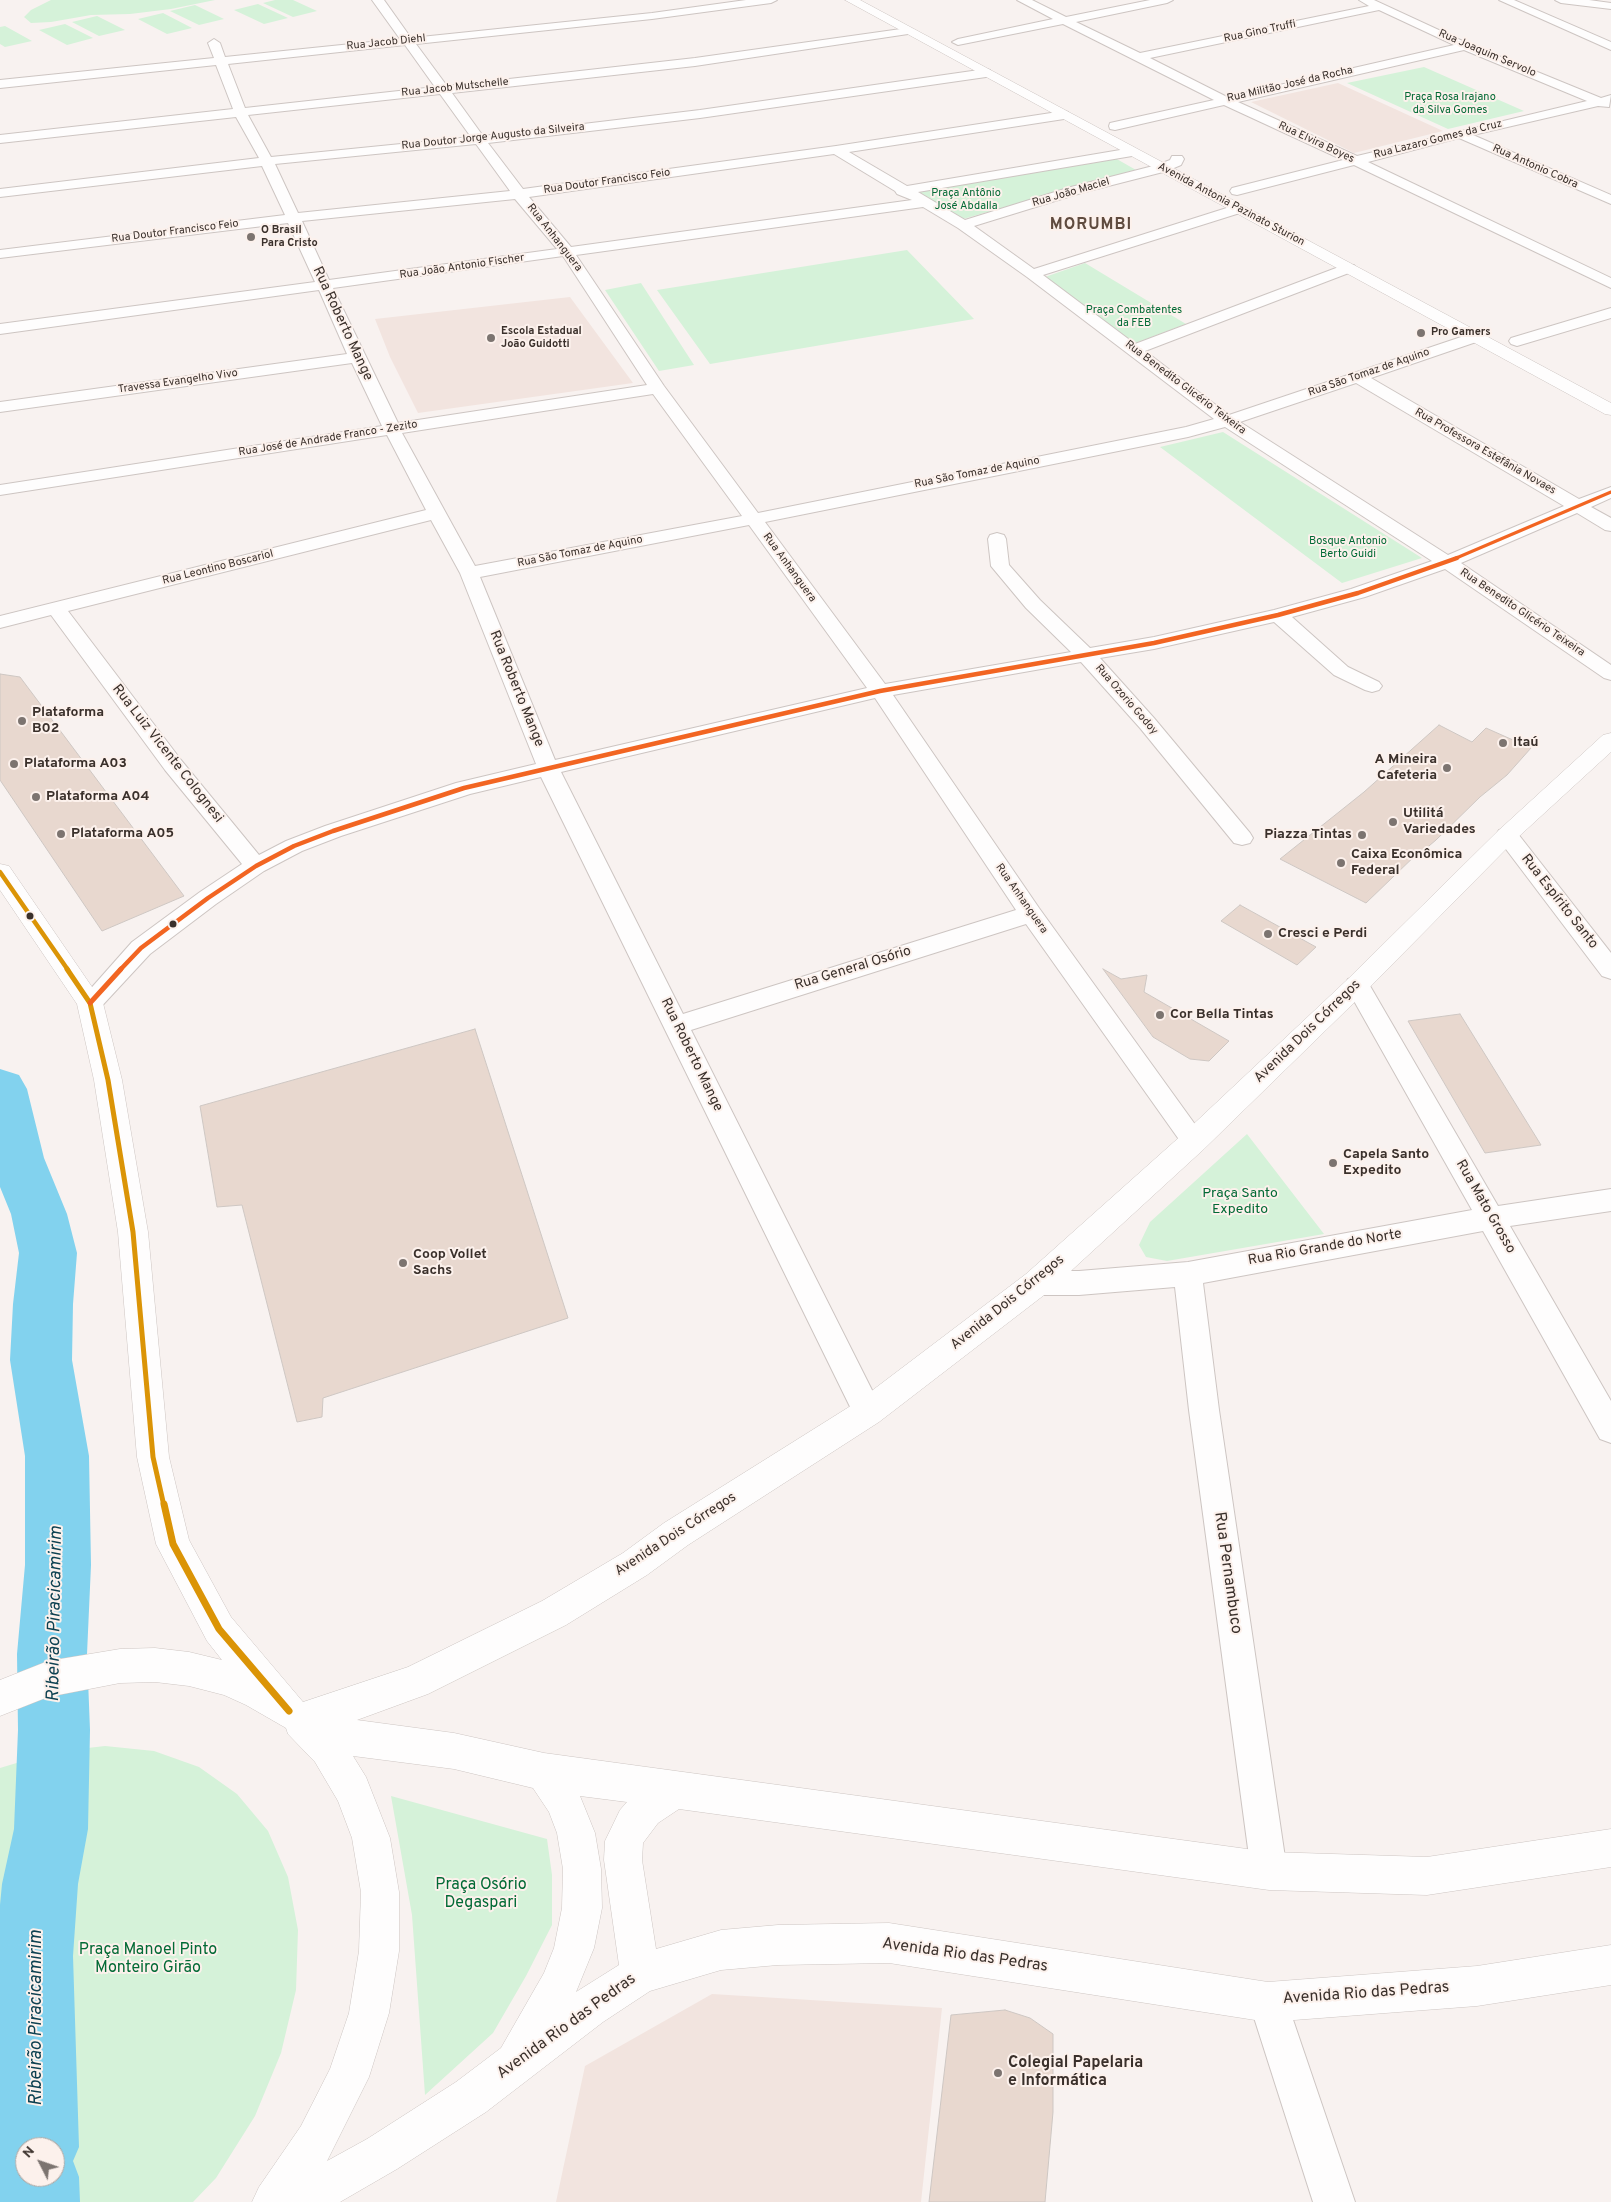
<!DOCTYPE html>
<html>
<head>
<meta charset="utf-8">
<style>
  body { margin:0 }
  #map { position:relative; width:1611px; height:2202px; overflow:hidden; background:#f8f2f0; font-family:Overpass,sans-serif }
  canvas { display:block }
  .north { position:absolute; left:15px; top:2137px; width:50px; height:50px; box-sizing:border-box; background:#fcf1ec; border:1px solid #aea49f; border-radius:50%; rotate:311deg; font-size:14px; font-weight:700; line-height:20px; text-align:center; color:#3a302b }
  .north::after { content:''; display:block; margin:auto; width:18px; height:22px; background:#7c7470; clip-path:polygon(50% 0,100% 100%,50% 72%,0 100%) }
</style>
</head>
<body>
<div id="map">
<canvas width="1611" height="2202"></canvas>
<div class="north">N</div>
</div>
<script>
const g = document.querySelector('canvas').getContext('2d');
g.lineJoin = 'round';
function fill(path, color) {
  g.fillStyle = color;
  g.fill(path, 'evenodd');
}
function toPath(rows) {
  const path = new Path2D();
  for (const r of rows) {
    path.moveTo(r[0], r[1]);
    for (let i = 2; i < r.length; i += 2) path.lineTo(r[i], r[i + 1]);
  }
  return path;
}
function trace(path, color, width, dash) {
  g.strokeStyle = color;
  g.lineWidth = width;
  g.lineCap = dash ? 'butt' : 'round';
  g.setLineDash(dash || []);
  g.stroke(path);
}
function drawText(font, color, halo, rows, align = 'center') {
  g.font = font + ' Overpass,sans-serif';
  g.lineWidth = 4;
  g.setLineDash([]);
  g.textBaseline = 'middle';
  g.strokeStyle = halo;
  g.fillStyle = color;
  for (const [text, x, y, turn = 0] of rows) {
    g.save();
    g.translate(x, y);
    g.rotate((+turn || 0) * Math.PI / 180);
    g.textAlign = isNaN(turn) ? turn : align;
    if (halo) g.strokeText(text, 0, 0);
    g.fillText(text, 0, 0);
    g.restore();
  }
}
fill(toPath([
  [1338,83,1443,131,1354,153,1251,102],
  [570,297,633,383,418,413,390,357,375,319],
  [712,1994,942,2008,921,2202,556,2202,585,2066]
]), '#f2e4df');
fill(toPath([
  [51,0,215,0,171,9,130,14,91,15,51,22,31,23,24,17,31,10],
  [275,0,293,0,317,11,293,17,263,3],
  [258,4,288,18,264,24,234,10],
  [195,5,224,19,199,25,170,11],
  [163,13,192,28,167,34,138,19],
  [97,16,125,30,99,36,72,22],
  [65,24,93,38,67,45,39,30],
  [5,26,32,41,5,47,0,44,0,27],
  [1424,67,1524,111,1448,129,1347,83],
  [1115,158,1136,170,963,219,915,191],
  [907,250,974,319,710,364,657,290],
  [1085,263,1186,324,1133,344,1045,277],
  [641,283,694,365,659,371,605,290],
  [1223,432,1422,558,1342,583,1160,447],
  [1247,1134,1324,1234,1167,1261,1146,1257,1139,1245,1150,1222],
  [105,1746,154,1751,199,1767,237,1794,268,1831,288,1877,298,1930,296,1990,281,2053,255,2116,216,2178,193,2202,0,2202,0,1768,53,1752],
  [25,2147,55,2147,55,2177,25,2177],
  [391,1796,547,1839,552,1875,552,1925,526,1976,493,2033,425,2095,412,1915]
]), '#d5f2d9');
fill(toPath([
  [0,1069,19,1075,27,1089,44,1158,67,1214,77,1253,73,1304,72,1360,89,1456,91,1565,87,1654,90,1730,88,1829,78,1884,73,1956,79,2147,73,2161,79,2177,80,2202,0,2202,0,1905,2,1884,14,1829,18,1730,17,1654,25,1565,25,1456,10,1360,13,1304,19,1253,11,1214,0,1187,0,1069],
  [25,2147,55,2147,55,2177,25,2177,25,2147]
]), '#82d2ee');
const building = toPath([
  [0,674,20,677,184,896,102,931,0,780,0,674],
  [1439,725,1472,742,1486,728,1531,748,1507,775,1480,797,1436,840,1423,851,1421,850,1366,903,1280,859,1364,792,1439,725],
  [1240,905,1316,947,1297,965,1221,921,1240,905],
  [1103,969,1121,979,1147,975,1144,992,1229,1041,1209,1061,1190,1059,1153,1037,1103,969],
  [1460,1014,1541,1145,1485,1153,1408,1021,1460,1014],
  [475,1029,568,1318,323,1398,322,1417,297,1422,242,1205,217,1207,200,1106,475,1029],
  [1005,2010,1030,2018,1053,2034,1053,2112,1045,2202,929,2202,951,2015,1005,2010]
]);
fill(building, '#e8d8cf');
trace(building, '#cec7c3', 1);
const street = toPath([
  [372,0,384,0,411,38,652,13,746,0,777,0,771,3,652,19,416,44,447,86,695,58,908,28,912,29,914,31,908,34,695,66,452,93,483,136,700,110,986,69,990,70,992,73,986,77,700,118,488,143,523,189,836,146,1064,111,1068,112,1070,115,1068,118,1064,119,849,152,907,186,1132,148,1139,152,1132,156,918,192,965,220,1071,187,1157,165,1170,160,1172,156,1182,156,1184,159,1181,165,1167,171,1081,193,974,226,1034,269,1233,206,1243,206,1245,209,1243,212,1043,275,1135,344,1344,265,1354,265,1356,268,1354,271,1145,351,1229,415,1470,334,1482,334,1484,337,1482,340,1371,378,1579,499,1611,487,1611,498,1591,507,1611,518,1611,531,1605,530,1577,513,1461,563,1611,665,1611,680,1604,678,1445,569,1365,597,1292,617,1348,667,1379,682,1382,686,1379,690,1372,692,1365,690,1334,675,1274,622,1154,649,1100,658,1154,718,1250,833,1253,838,1250,843,1242,845,1234,843,1140,728,1081,662,893,695,1039,908,1207,1141,1203,1148,1194,1151,1185,1148,1026,924,691,1030,883,1412,879,1421,868,1425,857,1421,541,777,470,794,341,836,302,851,264,871,216,904,150,954,99,1009,90,1012,81,1009,78,1003,132,942,200,892,242,864,165,770,51,615,0,628,0,616,426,510,387,435,0,495,0,485,382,426,352,363,0,412,0,402,347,354,319,290,0,334,0,324,315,282,288,223,0,258,0,250,285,215,262,166,0,197,0,189,259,158,236,117,0,143,0,135,233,109,216,65,0,88,0,80,214,58,208,43,214,39,220,43,225,57,400,39,372,0],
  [405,45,435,87,245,108,228,64,405,45],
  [440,94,471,137,271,157,248,115,440,94],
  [476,144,510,191,298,213,275,164,476,144],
  [834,154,895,191,897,194,912,200,571,247,529,197,834,154],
  [515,199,557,249,329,280,302,221,515,199],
  [923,207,958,228,1027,277,1214,419,1186,427,758,513,664,386,576,255,923,207],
  [563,256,647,385,398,423,333,288,563,256],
  [1356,383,1564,506,1448,555,1240,422,1356,383],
  [653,394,742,516,475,566,402,433,653,394],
  [1225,427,1432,561,1351,589,1274,610,1154,637,1090,648,1040,600,1009,565,1006,539,1004,535,997,533,990,535,988,539,991,566,1026,608,1071,652,885,684,765,522,1188,437,1225,427],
  [431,520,460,573,536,764,456,783,325,826,286,841,259,855,181,760,68,611,431,520],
  [749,525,867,688,555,760,480,577,749,525],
  [875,698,1016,910,683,1014,561,772,875,698],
  [1017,0,1032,0,1066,17,1150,0,1173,0,1167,3,1076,22,1140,53,1369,6,1359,0,1374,0,1469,44,1601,98,1611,95,1609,107,1598,106,1473,135,1611,195,1611,204,1459,138,1368,162,1611,278,1611,288,1354,165,1237,195,1232,194,1230,191,1232,188,1343,160,1224,105,1115,130,1110,129,1109,126,1110,123,1214,100,1063,24,958,45,952,42,958,39,1053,19,1017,0],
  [1379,10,1454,45,1227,97,1150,58,1379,10],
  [1464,50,1587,101,1357,156,1238,102,1464,50],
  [1499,0,1514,0,1611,42,1611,50,1499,0],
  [1555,0,1589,0,1611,3,1611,9,1561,3,1555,0],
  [1611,308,1611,318,1517,346,1511,344,1509,341,1511,338,1611,308],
  [1507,828,1515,830,1611,953,1611,979,1602,976,1499,840,1496,835,1499,830,1507,828],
  [1357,976,1366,979,1498,1206,1611,1189,1611,1211,1510,1226,1611,1401,1611,1443,1600,1439,1483,1231,1203,1283,1219,1410,1287,1871,1282,1884,1269,1889,1256,1884,1251,1871,1189,1410,1175,1287,1079,1295,1037,1295,1027,1291,1023,1283,1027,1275,1037,1271,1079,1271,1188,1262,1472,1210,1345,985,1348,979,1357,976],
  [1268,1983,1282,1988,1287,2002,1355,2202,1313,2202,1249,2002,1254,1988,1268,1983]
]);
const secondary = toPath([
  [845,0,860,0,1611,403,1611,415,1605,414,845,0],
  [1611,733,1611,752,1515,840,1366,991,1204,1149,1048,1292,879,1422,688,1545,647,1575,566,1625,428,1694,357,1720,454,1733,544,1753,1269,1852,1427,1857,1611,1829,1611,1867,1427,1895,1269,1890,679,1809,658,1823,643,1843,642,1860,656,1949,721,1930,778,1925,889,1923,1268,1982,1477,1966,1611,1945,1611,1985,1477,2006,1268,2022,889,1963,778,1965,721,1970,650,1991,603,2022,486,2112,397,2169,340,2202,252,2202,259,2187,301,2126,330,2069,349,2013,359,1951,361,1892,352,1838,338,1801,315,1762,288,1734,286,1728,246,1705,224,1695,189,1686,155,1682,120,1683,48,1697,0,1716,0,1680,48,1661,120,1649,155,1648,189,1652,222,1660,207,1641,156,1544,137,1457,118,1232,94,1080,77,1004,0,890,0,864,9,866,103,1003,122,1080,148,1232,169,1457,189,1540,231,1617,303,1702,408,1667,542,1601,623,1553,664,1523,857,1402,1026,1274,1184,1133,1348,979,1499,830,1603,735,1611,733],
  [353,1756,454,1769,533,1788,549,1812,557,1833,563,1869,562,1908,554,1948,544,1973,501,2048,456,2082,367,2139,327,2161,369,2077,389,2013,399,1951,399,1892,390,1838,366,1777,353,1756],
  [580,1796,627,1802,620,1810,605,1841,604,1860,619,1965,576,1992,594,1948,602,1908,601,1869,595,1833,580,1796]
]);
trace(street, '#cdc5c2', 2);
trace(secondary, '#cdc5c2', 1);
fill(street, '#fefdfd');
fill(secondary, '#fefdfd');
trace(toPath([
  [0,872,68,970]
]), '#db9406', 4.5);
trace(toPath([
  [67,969,90,1003,108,1080,133,1232,153,1457,164,1506]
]), '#db9406', 5);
trace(toPath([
  [164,1504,173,1544,219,1629,289,1711]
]), '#db9406', 7);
trace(toPath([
  [1454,559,1611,492]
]), '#f26522', 3);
trace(toPath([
  [120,970,141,948,208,898,256,866,294,846,333,831,464,788,880,691,1154,643,1278,615,1358,593,1457,558]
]), '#f26522', 4.5);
trace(toPath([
  [90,1003,121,969]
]), '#f26522', 5);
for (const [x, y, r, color] of [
  [251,237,5,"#7c7470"],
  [1421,333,5,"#7c7470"],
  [491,338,5,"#7c7470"],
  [22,721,5,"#7c7470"],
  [1503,743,5,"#7c7470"],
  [14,764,5,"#7c7470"],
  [1447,768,5,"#7c7470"],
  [36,797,5,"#7c7470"],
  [1393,822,5,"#7c7470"],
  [61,834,5,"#7c7470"],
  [1362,835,5,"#7c7470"],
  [1341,863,5,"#7c7470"],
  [30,916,4.5,"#3a302b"],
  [173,924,4.5,"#3a302b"],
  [1268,934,5,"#7c7470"],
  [1160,1015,5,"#7c7470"],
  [1333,1163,5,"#7c7470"],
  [403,1263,5,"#7c7470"],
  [998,2073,5,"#7c7470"]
]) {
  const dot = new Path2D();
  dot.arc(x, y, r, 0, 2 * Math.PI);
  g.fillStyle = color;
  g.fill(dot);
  trace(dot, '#fcf1ec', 2);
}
drawText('11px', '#3a302b', '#fcf1ec', [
  ["Rua Gino Truffi",1260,32,-12],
  ["Rua Jacob Diehl",386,43,-6],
  ["Rua Joaquim Servolo",1487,54,23],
  ["Rua Militão José da Rocha",1290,85,-13],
  ["Rua Jacob Mutschelle",455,88,-6],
  ["Rua Doutor Jorge Augusto da Silveira",493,137,-6],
  ["Rua Lazaro Gomes da Cruz",1438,140,-14],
  ["Rua Elvira Boyes",1316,143,25],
  ["Rua Antonio Cobra",1535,167,24],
  ["Rua Doutor Francisco Feio",607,182,-8],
  ["Rua João Maciel",1071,193,-16],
  ["Avenida Antonia Pazinato Sturion",1231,205,28],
  ["Rua Doutor Francisco Feio",175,232,-7],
  ["Rua Anhanguera",554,238,52],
  ["Rua João Antonio Fischer",462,267,-8],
  ["Rua São Tomaz de Aquino",1369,373,-19],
  ["Travessa Evangelho Vivo",178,382,-8],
  ["Rua Benedito Glicério Teixeira",1185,388,37],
  ["Rua José de Andrade Franco - Zezito",328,439,-9],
  ["Rua Professora Estefânia Novaes",1485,452,30],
  ["Rua São Tomaz de Aquino",977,473,-11],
  ["Rua São Tomaz de Aquino",580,552,-11],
  ["Rua Leontino Boscariol",218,568,-14],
  ["Rua Anhanguera",789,568,54],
  ["Rua Benedito Glicério Teixeira",1522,613,34],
  ["Rua Ozorio Godoy",1126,700,49],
  ["Rua Anhanguera",1021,899,55]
]);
drawText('11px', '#026a35', '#fcf1ec', [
  ["Praça Rosa Irajano",1450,98],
  ["da Silva Gomes",1450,111],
  ["Praça Antônio",966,194],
  ["José Abdalla",966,207],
  ["Praça Combatentes",1134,311],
  ["da FEB",1134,324],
  ["Bosque Antonio",1348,542],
  ["Berto Guidi",1348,555]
]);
drawText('bold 11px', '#3a302b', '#fcf1ec', [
  ["O Brasil",261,231],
  ["Para Cristo",261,244],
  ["Escola Estadual",501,332],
  ["João Guidotti",501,345],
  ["Pro Gamers",1431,333]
], 'left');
drawText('14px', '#3a302b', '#fcf1ec', [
  ["Rua Roberto Mange",342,324,65],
  ["Rua Roberto Mange",516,689,68],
  ["Rua Luiz Vicente Colognesi",167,754,52],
  ["Rua Espírito Santo",1559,902,52],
  ["Rua General Osório",853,969,-17],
  ["Avenida Dois Córregos",1308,1032,-44],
  ["Rua Roberto Mange",691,1055,64],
  ["Rua Mato Grosso",1485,1207,60],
  ["Rua Rio Grande do Norte",1325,1248,-10],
  ["Avenida Dois Córregos",1008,1303,-39],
  ["Avenida Dois Córregos",676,1535,-33]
]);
drawText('bold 14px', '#3a302b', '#fcf1ec', [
  ["Plataforma",32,713],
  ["B02",32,729],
  ["Itaú",1513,743],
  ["A Mineira",1437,760,"right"],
  ["Cafeteria",1437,776,"right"],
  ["Plataforma A03",24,764],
  ["Plataforma A04",46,797],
  ["Utilitá",1403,814],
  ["Variedades",1403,830],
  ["Plataforma A05",71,834],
  ["Piazza Tintas",1352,835,"right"],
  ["Caixa Econômica",1351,855],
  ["Federal",1351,871],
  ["Cresci e Perdi",1278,934],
  ["Cor Bella Tintas",1170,1015],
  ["Capela Santo",1343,1155],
  ["Expedito",1343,1171],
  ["Coop Vollet",413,1255],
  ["Sachs",413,1271]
], 'left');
drawText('14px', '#026a35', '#fcf1ec', [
  ["Praça Santo",1240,1194],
  ["Expedito",1240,1210]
]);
g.letterSpacing = '1px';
drawText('bold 16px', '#5f4b3f', '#fcf1ec', [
  ["MORUMBI",1091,226]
]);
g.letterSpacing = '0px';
drawText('16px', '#3a302b', '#fcf1ec', [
  ["Rua Pernambuco",1227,1573,82],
  ["Avenida Rio das Pedras",965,1956,8],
  ["Avenida Rio das Pedras",1366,1994,-4],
  ["Avenida Rio das Pedras",567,2027,-36]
]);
drawText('16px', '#026a35', '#fcf1ec', [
  ["Praça Osório",481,1886],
  ["Degaspari",481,1904],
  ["Praça Manoel Pinto",148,1951],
  ["Monteiro Girão",148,1969]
]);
drawText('bold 16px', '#3a302b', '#fcf1ec', [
  ["Colegial Papelaria",1008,2064],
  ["e Informática",1008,2082]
], 'left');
drawText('italic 18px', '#0d4151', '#fcf1ec', [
  ["Ribeirão Piracicamirim",56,1614,-89],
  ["Ribeirão Piracicamirim",37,2018,-90]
]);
</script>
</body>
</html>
